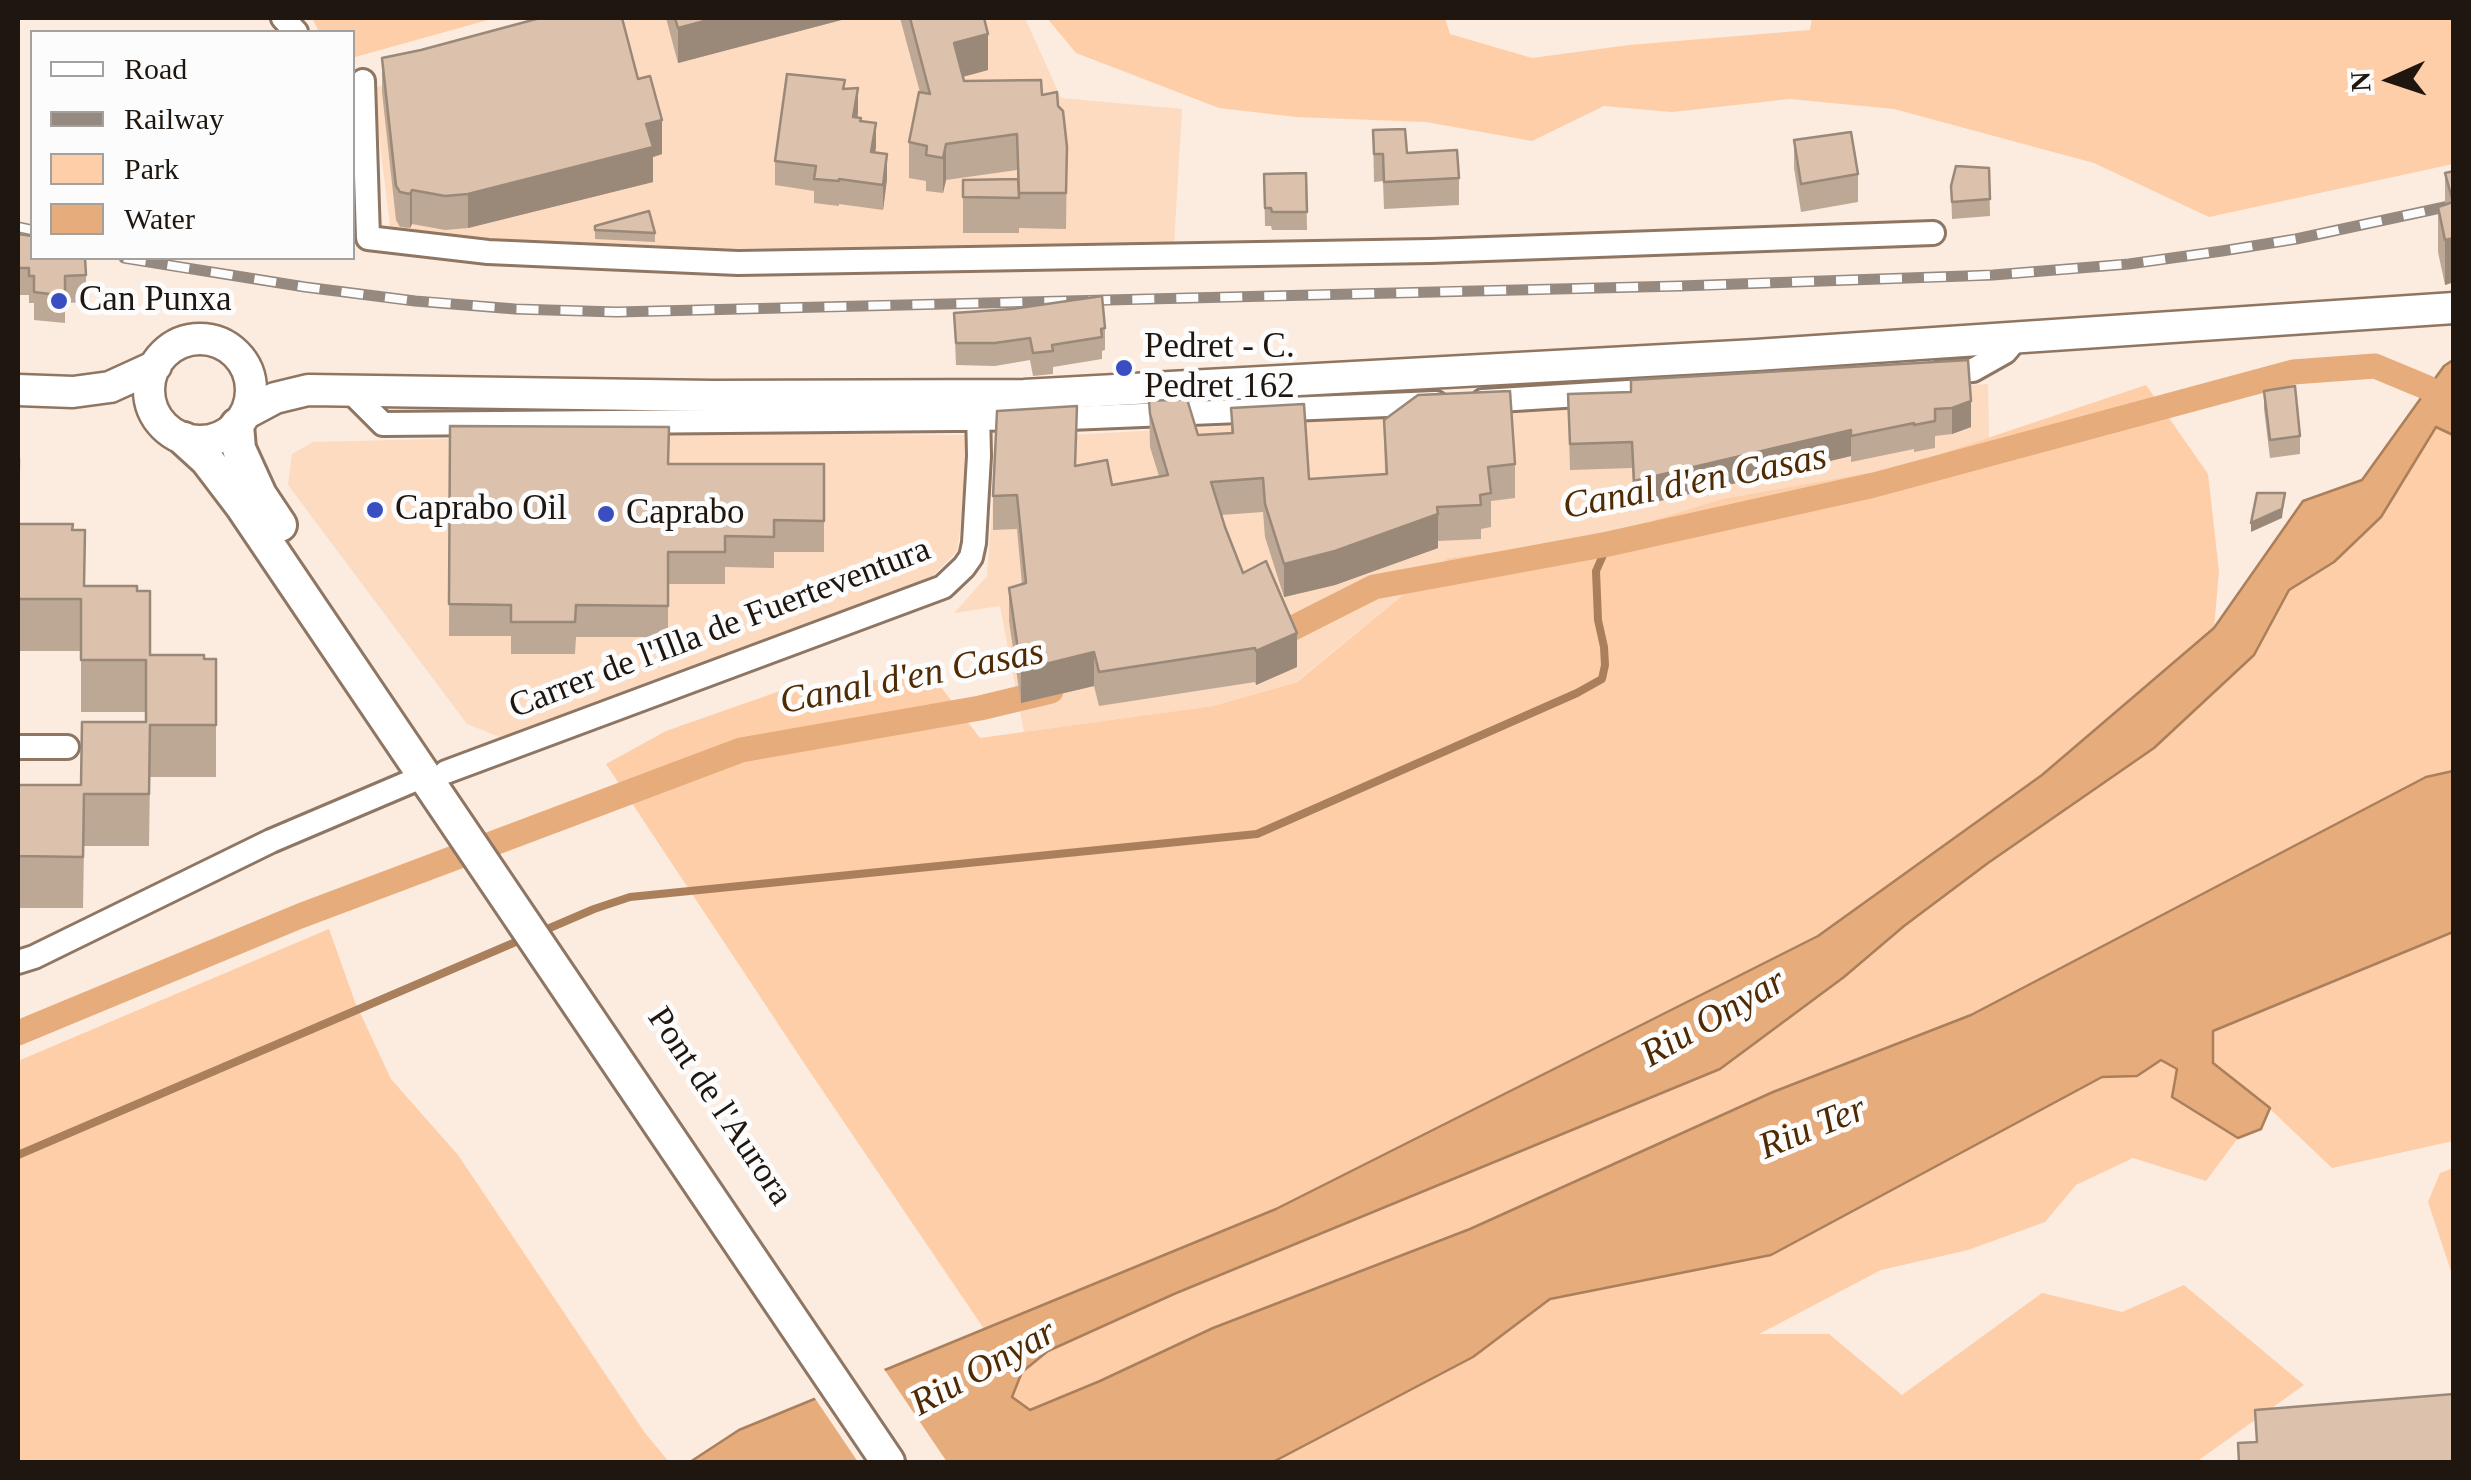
<!DOCTYPE html>
<html>
<head>
<meta charset="utf-8">
<style>
  body { margin:0 }
  #map { position:relative; width:2471px; height:1480px; overflow:hidden; background:#fcebdf; font-family:"Times New Roman",serif }
  canvas { display:block }
  .frame { position:absolute; inset:0; border:20px solid #1f160f; pointer-events:none }
  .legend { position:absolute; left:30px; top:30px; width:325px; height:230px; box-sizing:border-box; background:#fcfcfc; border:2px solid #a4a09d; margin:0; padding:12px 18px; list-style:none; font-size:30px; color:#1f160f }
  .legend li { display:flex; align-items:center; gap:20px; height:50px }
  .legend b { width:50px; border:2px solid #a4a09d }
  .north { position:absolute; left:2341px; top:30px; width:100px; height:100px; -webkit-text-stroke:8px #fcfcfc; paint-order:stroke; rotate:267deg; font-size:28px; font-weight:700; line-height:40px; text-align:center; color:#1f160f }
  .north::after { content:''; display:block; margin:auto; width:35px; height:45px; background:#1f160f; clip-path:polygon(50% 0,100% 100%,50% 72%,0 100%) }
</style>
</head>
<body>
<div id="map">
<canvas width="2471" height="1480"></canvas>
<div class="frame"></div>
<ul class="legend">
<li><b style="height:12px;background:#fff"></b>Road</li>
<li><b style="height:12px;background:#96897f"></b>Railway</li>
<li><b style="height:28px;background:#fdcea8"></b>Park</li>
<li><b style="height:28px;background:#e6ac7b"></b>Water</li>
</ul>
<div class="north">N</div>
</div>
<script>
const g = document.querySelector('canvas').getContext('2d');
g.lineJoin = 'round';
function fill(path, color) {
  g.fillStyle = color;
  g.fill(path, 'evenodd');
}
function toPath(rows) {
  const path = new Path2D();
  for (const r of rows) {
    if (r.length === 3) {
      path.moveTo(r[0] + r[2], r[1]);
      path.arc(r[0], r[1], r[2], 0, 2 * Math.PI);
      continue;
    }
    path.moveTo(r[0], r[1]);
    for (let i = 2; i < r.length; i += 2) path.lineTo(r[i], r[i + 1]);
  }
  return path;
}
function trace(path, color, width, dash) {
  g.strokeStyle = color;
  g.lineWidth = width;
  g.lineCap = dash ? 'butt' : 'round';
  g.setLineDash(dash || []);
  g.stroke(path);
}
function drawText(font, color, halo, rows, align = 'center') {
  g.font = font + ' "Times New Roman",serif';
  g.lineWidth = 10;
  g.setLineDash([]);
  g.textBaseline = 'middle';
  g.strokeStyle = halo;
  g.fillStyle = color;
  for (const [text, x, y, turn = 0] of rows) {
    g.save();
    g.translate(x, y);
    g.rotate((+turn || 0) * Math.PI / 180);
    g.textAlign = isNaN(turn) ? turn : align;
    if (halo) g.strokeText(text, 0, 0);
    g.fillText(text, 0, 0);
    g.restore();
  }
}
fill(toPath([
  [635,18,1025,18,1061,98,1182,109,1174,244,695,249,391,234,373,88],
  [1988,384,1989,438,1901,467,1722,499,1590,540,1448,558,1296,682,1213,706,1024,732,1000,606,954,613,987,576,997,439],
  [682,433,965,435,964,504,957,551,933,576,500,737,467,724,288,485,292,454,313,442]
]), '#fcdbc1');
fill(toPath([
  [312,18,495,18,355,57,353,56,352,32,319,32],
  [1047,18,1445,18,1450,34,1532,58,1629,45,1810,30,1812,18,2453,18,2453,164,2209,217,2094,163,1894,109,1790,99,1672,112,1604,106,1532,141,1426,122,1296,117,1219,108,1076,53],
  [2146,385,2208,474,2219,571,2214,628,2042,775,1818,936,1276,1209,984,1329,808,1069,606,764,666,731,780,691,931,674,980,738,1213,706,1297,682,1448,558,1590,540,1722,499,1901,467],
  [2436,427,2453,435,2453,771,2426,777,1971,1015,1773,1092,1470,1229,1213,1328,1100,1381,1029,1411,1012,1397,1022,1372,1048,1351,1174,1294,1720,1069,1844,977,1904,926,1988,863,2154,748,2254,655,2289,590,2334,562,2381,517],
  [329,929,355,1002,391,1079,458,1155,645,1433,669,1462,18,1462,18,1061],
  [2453,932,2453,1141,2332,1168,2270,1109,2213,1063,2212,1031],
  [2160,1060,2177,1069,2172,1097,2238,1138,2206,1181,2133,1158,2076,1185,2045,1222,1968,1250,1881,1270,1759,1334,1829,1334,1902,1395,2042,1293,2122,1312,2184,1285,2304,1385,2196,1462,1273,1462,1473,1357,1550,1299,1771,1255,2102,1077,2137,1076],
  [2453,1168,2453,1277,2428,1202,2440,1173]
]), '#fdcea8');
const water = toPath([
  [2453,360,2453,435,2436,427,2381,517,2334,562,2289,590,2254,655,2154,748,1988,863,1904,926,1844,977,1720,1069,1174,1294,1048,1351,1022,1372,1012,1397,1030,1410,1100,1381,1213,1328,1470,1229,1773,1092,1971,1015,2426,777,2453,771,2453,932,2213,1031,2213,1063,2270,1108,2261,1129,2238,1138,2172,1097,2177,1069,2161,1060,2137,1076,2102,1077,1771,1255,1550,1299,1473,1357,1273,1462,690,1462,739,1430,1276,1209,1818,936,2042,775,2214,628,2303,501,2362,480,2444,366,2453,360]
]);
fill(water, '#e6ac7b');
trace(water, '#aa7f5b', 2.5);
fill(toPath([
  [882,1366,947,1462,858,1462,812,1394]
]), '#fcebdf');
trace(toPath([
  [538,933,594,909,630,897,1257,834,1577,693,1602,679,1605,665,1604,647,1598,620,1596,571,1608,544],
  [18,1155,525,938]
]), '#aa7f5b', 8);
trace(toPath([
  [1264,636,1287,631,1374,587,1608,544,1874,485,2293,372,2375,366,2428,388],
  [18,1033,300,916,741,750,980,708,1051,691]
]), '#e6ac7b', 25);
const minor = toPath([
  [283,18,296,32],
  [363,81,368,238,488,252,738,263,1431,251,1933,233],
  [1942,372,1973,370,2005,352,2017,338],
  [350,391,383,424,1069,418,1436,403],
  [1483,401,1660,390],
  [18,747,67,747],
  [446,772,943,587,964,567,971,557,974,543,979,456,978,408],
  [18,962,34,957,271,841,424,776]
]);
const tertiary = toPath([
  [200,390,51],
  [18,390,73,392,110,387,156,366],
  [245,414,275,398,308,390,712,396,1024,395,1756,355,2454,308]
]);
const secondary = toPath([
  [237,425,239,449,260,495,280,525],
  [184,439,207,460,242,506,888,1462]
]);
trace(minor, '#8e7663', 28);
trace(tertiary, '#8e7663', 35);
trace(secondary, '#8e7663', 38);
trace(minor, '#fff', 22);
trace(tertiary, '#fff', 30);
trace(secondary, '#fff', 32);
const rail = toPath([
  [18,227,32,230],
  [124,258,305,287,415,301,515,309,617,312,1680,286,1993,275,2129,264,2222,251,2296,239,2454,205]
]);
trace(rail, '#96897f', 11);
trace(rail, '#fcfcfc', 8, [22]);
fill(toPath([
  [666,18,849,18,678,63],
  [900,18,984,18,988,70,963,77,964,81,1042,95,1058,106,1067,147,1066,229,1019,228,1019,233,963,233,963,180,1017,179,1017,170,946,180,943,193,926,191,926,181,909,178,909,142,920,92],
  [382,58,638,79,662,154,653,157,653,182,468,228,445,230,412,224,410,228,400,227,396,220,382,92],
  [845,89,858,113,857,117,876,147,875,152,887,179,883,210,839,204,839,206,814,203,814,191,775,185,775,161],
  [1373,130,1407,153,1459,178,1459,205,1384,209,1383,181,1374,182],
  [1794,140,1858,174,1858,202,1801,212,1794,168],
  [1989,168,1990,216,1952,219,1951,186],
  [2454,171,2454,282,2445,285,2438,252,2438,207,2445,205,2445,173],
  [1306,173,1307,230,1272,230,1271,226,1265,226,1264,174],
  [595,226,655,233,655,242,595,239],
  [18,234,86,275,86,302,65,303,65,323,34,320,34,303,29,303,29,295,18,295],
  [954,313,1105,328,1105,350,1102,351,1102,359,1053,367,1053,374,1033,376,1030,360,995,366,956,365],
  [1968,360,1971,427,1952,434,1935,436,1935,448,1914,452,1914,449,1851,462,1851,456,1634,507,1632,468,1570,470,1568,394,1631,392],
  [2264,391,2300,436,2300,454,2270,458,2264,409],
  [1149,401,1198,435,1231,433,1231,408,1309,479,1385,474,1384,420,1515,464,1515,498,1491,501,1491,527,1481,529,1481,539,1438,541,1438,548,1335,585,1284,597,1265,537,1263,512,1221,515,1243,573,1297,667,1256,685,1255,682,1099,706,1094,686,1021,703,1009,621,1009,588,1022,584,1017,529,993,530,993,496,1076,466,1112,485,1159,476,1150,447],
  [450,426,669,464,824,464,824,552,774,552,774,568,725,567,725,584,668,584,668,637,576,637,575,654,511,654,511,636,449,636],
  [18,459,19,524,72,530,85,586,137,591,150,655,216,659,216,777,150,777,149,846,84,846,83,908,18,908,18,785,81,785,146,722,146,712,81,712,81,651,18,651,18,714]
]), '#bda795');
fill(toPath([
  [716,18,849,18,678,63,678,28],
  [988,34,988,70,954,79,954,43],
  [858,88,858,113,853,141,853,117],
  [662,120,662,154,653,157,653,182,468,228,468,194,646,124],
  [876,123,876,147,871,176,871,152],
  [946,144,946,180,943,193,943,158],
  [887,154,887,179,883,210,883,185],
  [412,190,412,224,410,228,410,194],
  [2454,238,2454,282,2445,285,2445,240],
  [1971,401,1971,427,1952,434,1952,408],
  [1851,430,1851,456,1634,507,1634,481],
  [2285,493,2282,518,2251,532,2251,523],
  [1438,514,1438,548,1335,585,1284,597,1284,564],
  [1297,633,1297,667,1256,685,1256,651],
  [1094,652,1094,686,1021,703,1021,670]
]), '#9a8879');
const building = toPath([
  [540,18,622,18,638,79,650,76,662,120,646,124,653,147,468,194,445,196,412,190,410,194,400,192,396,186,382,58,421,50,540,18],
  [675,18,716,18,678,28,675,18],
  [910,18,984,18,988,34,954,43,964,81,1041,80,1042,95,1057,92,1058,106,1063,111,1067,147,1066,193,1019,193,1017,134,946,144,943,158,926,155,927,146,909,142,919,92,930,94,910,18],
  [787,74,845,80,843,89,858,88,853,117,861,118,860,121,876,123,871,152,887,154,883,185,839,179,839,181,814,179,816,166,775,161,787,74],
  [1405,129,1407,153,1457,150,1459,178,1384,182,1383,154,1374,154,1373,130,1405,129],
  [1851,132,1858,174,1801,184,1794,140,1851,132],
  [1956,166,1989,168,1990,199,1952,202,1951,186,1956,166],
  [2454,171,2454,238,2445,240,2438,207,2453,202,2445,173,2454,171],
  [1306,173,1307,212,1272,212,1271,208,1265,208,1264,174,1306,173],
  [1018,179,1019,198,963,197,963,180,1018,179],
  [649,211,655,233,595,230,595,226,649,211],
  [18,234,32,236,32,258,85,258,86,275,65,276,65,296,34,292,34,276,29,276,29,268,18,268,18,234],
  [1102,296,1105,328,1101,329,1102,337,1052,345,1053,351,1033,353,1030,338,995,343,956,343,954,313,1012,309,1102,296],
  [1968,360,1971,401,1952,408,1935,409,1935,421,1914,425,1914,423,1851,436,1851,430,1634,481,1632,442,1570,444,1568,394,1631,392,1631,380,1968,360],
  [2295,386,2300,436,2270,440,2264,391,2295,386],
  [1510,391,1515,464,1488,467,1491,493,1480,495,1481,505,1437,507,1438,514,1335,551,1284,564,1265,504,1263,478,1211,482,1225,527,1243,573,1266,561,1297,633,1256,651,1255,648,1099,672,1094,652,1021,670,1009,588,1026,583,1017,495,993,496,997,411,1077,406,1075,466,1107,460,1112,485,1168,475,1150,414,1149,401,1187,399,1198,435,1233,433,1231,408,1304,404,1309,479,1387,474,1384,420,1418,395,1510,391],
  [450,426,669,427,668,464,824,464,824,521,774,520,774,537,725,536,725,552,668,552,668,606,576,605,575,622,511,622,511,605,449,604,450,426],
  [18,459,19,459,18,524,73,524,72,530,85,530,84,586,137,586,137,591,150,591,150,655,204,655,204,659,216,659,216,725,150,725,149,794,84,794,83,857,18,856,18,785,81,785,82,722,146,722,146,660,81,660,81,599,18,599,18,662,18,459],
  [2257,493,2285,493,2282,509,2251,523,2257,493],
  [2454,1394,2454,1462,2239,1462,2238,1443,2257,1442,2255,1410,2454,1394]
]);
fill(building, '#dcc2ad');
trace(building, '#9a8879', 2.5);
for (const [x, y, r, color] of [
  [59,301,10,"#3b4ec1"],
  [1124,368,10,"#3b4ec1"],
  [375,510,10,"#3b4ec1"],
  [606,514,10,"#3b4ec1"]
]) {
  const dot = new Path2D();
  dot.arc(x, y, r, 0, 2 * Math.PI);
  g.fillStyle = color;
  g.fill(dot);
  trace(dot, '#fcfcfc', 4);
}
drawText('35px', '#1f160f', '#fcfcfc', [
  ["Can Punxa",79,301],
  ["Pedret - C.",1144,348],
  ["Pedret 162",1144,388],
  ["Caprabo Oil",395,510],
  ["Caprabo",626,514]
], 'left');
drawText('35px', '#1f160f', '#fcfcfc', [
  ["Carrer de l'Illa de Fuerteventura",720,629,-21],
  ["Pont de l'Aurora",719,1107,56]
]);
drawText('italic 38px', '#4f2a02', '#fcfcfc', [
  ["Canal d'en Casas",1695,483,-11],
  ["Canal d'en Casas",912,678,-11],
  ["Riu Onyar",1714,1019,-30],
  ["Riu Ter",1813,1129,-22],
  ["Riu Onyar",984,1369,-29]
]);
</script>
</body>
</html>
